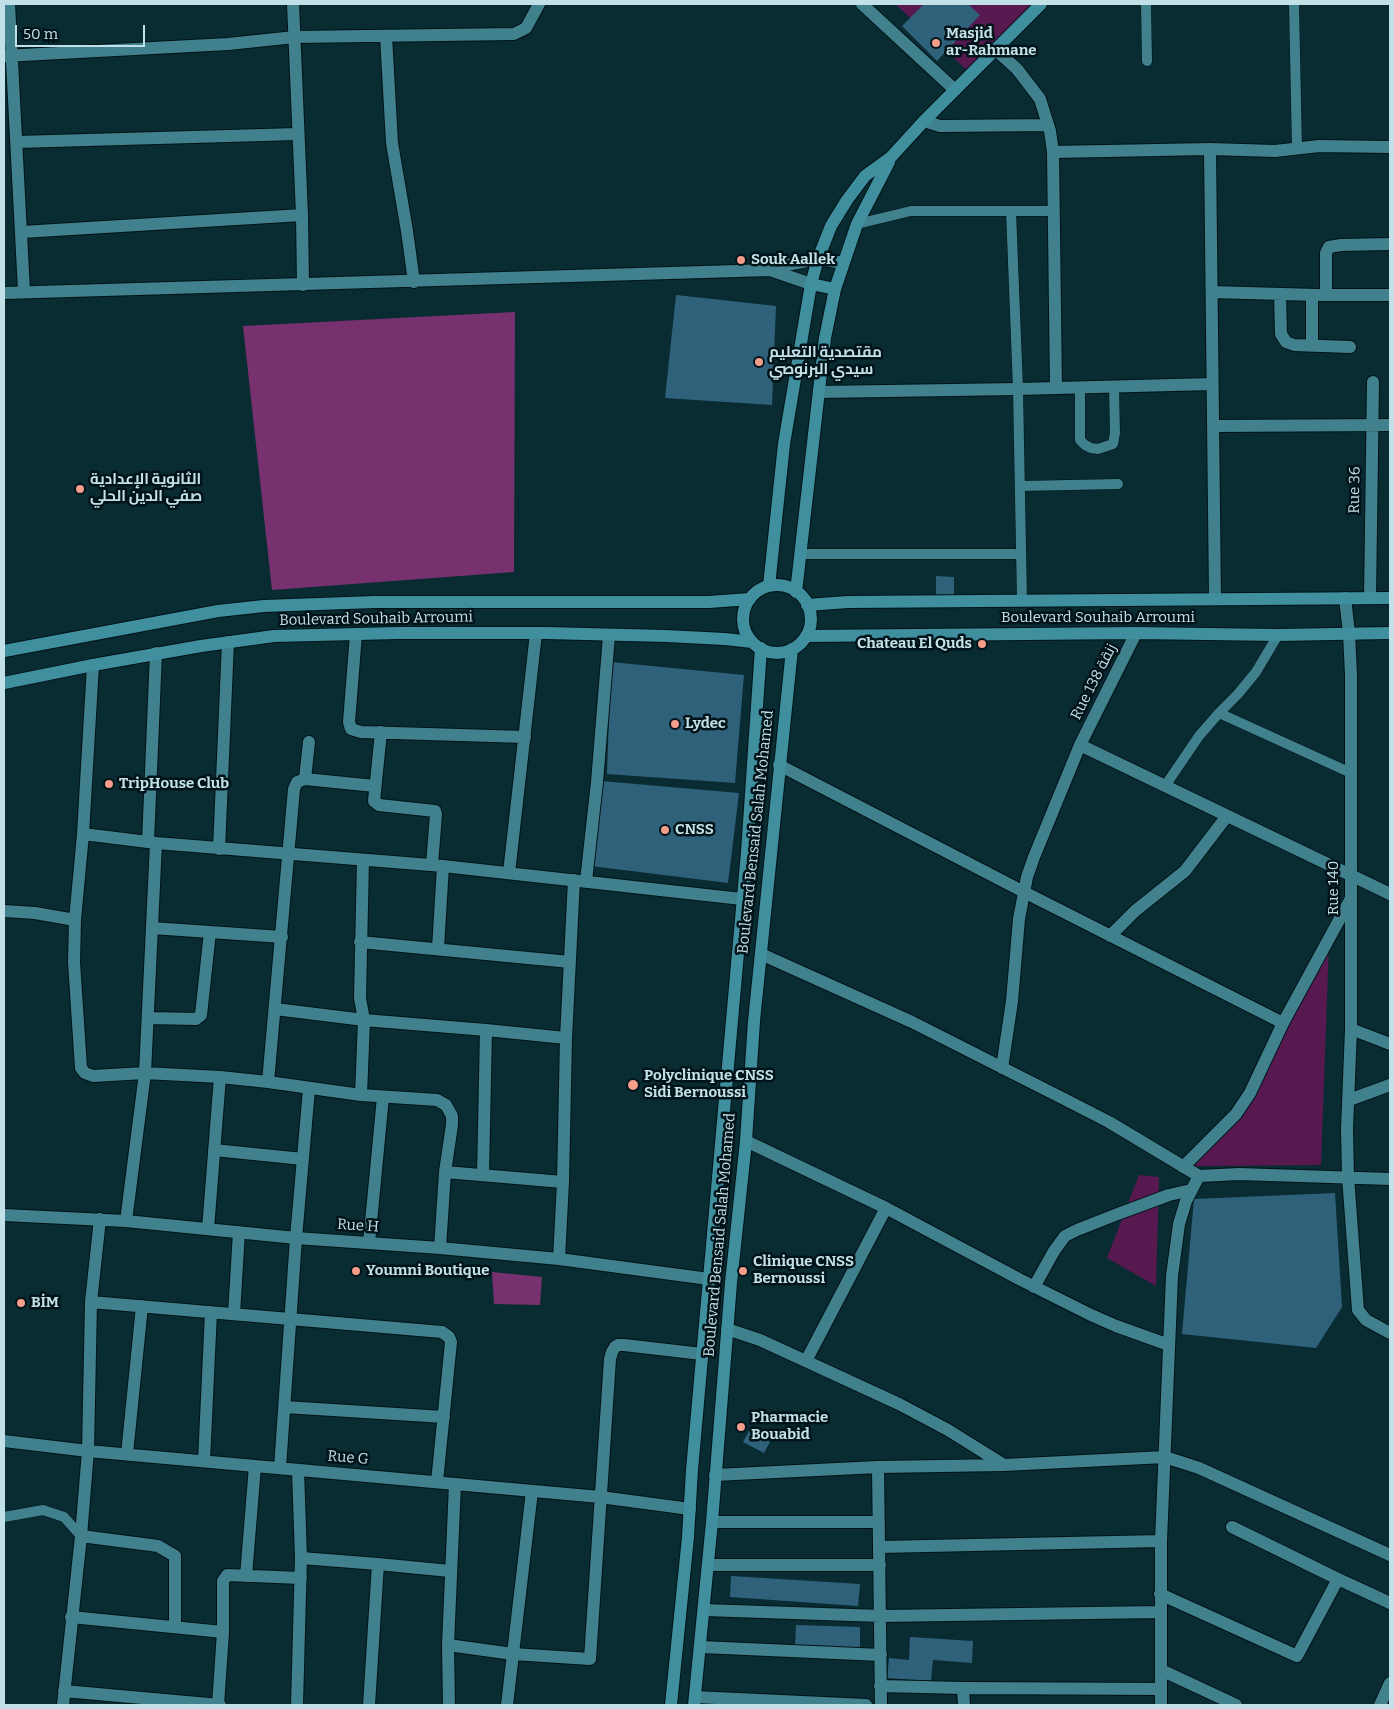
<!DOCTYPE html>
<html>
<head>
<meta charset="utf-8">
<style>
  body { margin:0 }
  #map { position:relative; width:1394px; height:1709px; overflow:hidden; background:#092c33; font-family:Bitter,serif }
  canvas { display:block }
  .frame { position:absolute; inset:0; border:5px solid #c1e0e7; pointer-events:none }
  .scale { position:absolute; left:15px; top:25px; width:130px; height:22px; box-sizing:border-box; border:2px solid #c1e0e7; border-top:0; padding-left:6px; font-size:15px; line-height:18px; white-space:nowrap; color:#c1e0e7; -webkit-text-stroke:4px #001318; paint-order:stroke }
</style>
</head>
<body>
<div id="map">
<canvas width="1394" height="1709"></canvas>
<div class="frame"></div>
<div class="scale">50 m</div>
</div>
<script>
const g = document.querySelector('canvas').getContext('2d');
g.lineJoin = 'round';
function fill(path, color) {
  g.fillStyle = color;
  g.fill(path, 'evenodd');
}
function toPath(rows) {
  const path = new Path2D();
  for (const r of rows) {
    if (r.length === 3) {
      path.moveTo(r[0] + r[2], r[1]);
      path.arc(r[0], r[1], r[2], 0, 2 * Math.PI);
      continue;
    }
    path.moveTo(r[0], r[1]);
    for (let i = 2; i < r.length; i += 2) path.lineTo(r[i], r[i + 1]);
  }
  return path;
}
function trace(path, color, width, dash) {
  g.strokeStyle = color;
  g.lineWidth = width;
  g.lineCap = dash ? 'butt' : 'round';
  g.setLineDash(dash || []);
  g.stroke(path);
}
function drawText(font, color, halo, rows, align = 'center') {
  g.font = font + ' Bitter,Cairo,serif';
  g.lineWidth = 5;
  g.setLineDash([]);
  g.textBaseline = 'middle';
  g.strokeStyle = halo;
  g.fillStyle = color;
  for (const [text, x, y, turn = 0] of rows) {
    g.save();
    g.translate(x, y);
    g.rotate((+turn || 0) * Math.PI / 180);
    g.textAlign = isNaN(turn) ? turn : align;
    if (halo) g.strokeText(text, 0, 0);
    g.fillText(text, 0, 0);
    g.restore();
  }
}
fill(toPath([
  [895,4,1039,4,970,73],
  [1329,944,1321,1165,1193,1166,1242,1117],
  [1139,1175,1159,1177,1156,1286,1107,1258]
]), '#571950');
fill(toPath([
  [515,312,514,572,272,590,243,326],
  [492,1272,542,1277,540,1305,494,1304]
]), '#78316f');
fill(toPath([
  [924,4,968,4,980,15,937,61,902,26],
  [676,295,776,306,772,405,665,398],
  [936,576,954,577,954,599,936,598],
  [611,662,744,675,735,783,607,774],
  [601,781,739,793,728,883,591,866],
  [1335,1193,1342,1307,1316,1348,1182,1334,1194,1199],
  [749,1431,770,1442,764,1453,743,1442],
  [731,1576,860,1584,858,1606,730,1597],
  [796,1625,860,1627,860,1648,795,1647],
  [910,1637,973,1641,972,1663,933,1660,931,1681,887,1678,889,1658,909,1660]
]), '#30617b');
const lane = toPath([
  [1146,4,1147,61],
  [1294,4,1297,149],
  [1011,211,1018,389,1022,601],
  [857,224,911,211,1054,211],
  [1080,387,1080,440,1085,445,1091,448,1098,449,1113,444,1115,433,1114,387],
  [1020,486,1118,484],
  [800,554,1021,554],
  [1219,713,1351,773],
  [1165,786,1199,736,1219,713,1238,694,1256,672,1278,635],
  [4,1517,43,1510,64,1517,81,1536]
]);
const street = toPath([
  [9,4,24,291],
  [293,4,302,215,303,285],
  [862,4,955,90],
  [386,36,392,143,407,231,414,282],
  [996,50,1017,69,1040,99,1050,131,1053,152,1056,388],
  [4,56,228,44,295,37,514,34,526,28,539,4],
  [924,121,940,126,1048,125],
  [17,142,298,134],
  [1210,149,1215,599],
  [1053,152,1210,149,1275,151,1319,146,1390,147],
  [22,232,302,215],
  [770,270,811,284],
  [1212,292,1317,295,1390,295],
  [4,293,770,270,786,265,818,259],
  [1280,294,1281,334,1286,342,1294,345,1350,347],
  [1326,295,1326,253,1329,247,1341,245,1390,244],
  [1312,346,1312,295],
  [819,392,1018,389,1212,384],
  [1213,426,1390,425],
  [1345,598,1349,633,1351,675,1351,1029,1347,1129,1348,1177,1358,1310,1366,1320,1390,1333],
  [1370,598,1373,382],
  [356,634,349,722,351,729,361,732,525,737],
  [381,732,374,801,379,805,435,811,436,814,432,865],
  [1080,745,1390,894],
  [779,765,1024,892,1283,1023],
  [305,779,309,742],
  [83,834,93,665],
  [148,842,156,653],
  [219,849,228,642],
  [509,873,536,633],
  [586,881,597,782,609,636],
  [4,911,35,913,75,920,83,834,156,843,443,866,742,899],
  [75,920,74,962,81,1068,85,1073,93,1076,145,1073,220,1077,268,1082,361,1095,437,1100,446,1105,452,1116,452,1125,445,1172,440,1248],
  [152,928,282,937],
  [1110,936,1135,911,1185,871,1227,816],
  [360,942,570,962],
  [438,948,443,866],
  [761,954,912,1022,1070,1102,1109,1122,1199,1176],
  [275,1009,364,1020,486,1030,566,1038],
  [148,1018,196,1019,201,1015,210,932],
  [1351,1029,1390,1044],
  [1002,1068,1012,1001,1019,919,1027,877,1034,857,1080,745,1136,633],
  [268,1082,294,789,297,782,305,779,375,786],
  [361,1095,364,1020,360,998,363,860],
  [1349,1100,1390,1085],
  [746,1141,886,1208,1019,1279,1091,1315,1116,1326,1169,1345],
  [214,1150,303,1159],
  [1183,1167,1236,1114,1250,1093,1283,1023,1350,900],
  [445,1172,563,1182],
  [483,1175,486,1030],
  [4,1215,126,1221,296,1238,440,1248,559,1259,709,1279],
  [126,1221,145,1073,156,843],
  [208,1229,220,1077],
  [369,1243,383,1097],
  [559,1259,563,1182,566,1038,574,880],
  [1034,1287,1054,1251,1065,1236,1077,1230,1115,1215,1169,1195,1191,1190],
  [91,1302,442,1332,449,1337,451,1342,437,1482],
  [234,1314,239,1232],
  [727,1329,760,1340,899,1404,948,1430,1004,1465],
  [806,1361,886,1208],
  [285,1407,444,1417],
  [4,1441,88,1451,600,1497,690,1509],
  [127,1454,142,1306],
  [204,1461,211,1312],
  [878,1467,881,1705],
  [280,1468,296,1238,309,1089],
  [715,1475,878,1467,1004,1465,1165,1457,1199,1468,1390,1555],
  [712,1522,879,1522],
  [1232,1527,1338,1579,1390,1603],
  [81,1536,158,1546,175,1556,175,1627],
  [880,1547,1161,1541],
  [301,1558,378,1564],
  [708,1565,880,1565],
  [246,1576,255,1466],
  [1160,1594,1297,1656,1338,1579],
  [704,1610,881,1616,1160,1612],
  [71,1617,223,1632],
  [448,1645,513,1654,590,1659,610,1359,612,1352,615,1347,618,1345,624,1345,702,1354],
  [701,1647,881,1655],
  [1161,1670,1236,1705],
  [880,1686,963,1688,1161,1689],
  [963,1688,964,1705],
  [64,1691,220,1705],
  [695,1697,866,1705],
  [63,1705,81,1536,88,1451,91,1302,100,1219],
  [218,1705,223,1632,223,1581,227,1575,301,1578],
  [297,1705,301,1558,298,1470],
  [369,1705,378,1564,450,1571],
  [449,1705,448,1645,455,1484],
  [507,1705,532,1491],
  [1161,1705,1161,1541,1172,1276,1179,1224,1186,1201,1199,1176,1239,1174,1390,1179],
  [1380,1705,1390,1683]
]);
const secondary = toPath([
  [818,259,843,263],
  [811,284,835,289],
  [777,619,34],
  [769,586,784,444,811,284,818,259,831,226,847,200,865,176,891,157,924,121,1041,4],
  [796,592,825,338,835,289,857,224,889,162],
  [807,605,848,602,1390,598],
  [806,636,1136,633,1278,635,1390,633],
  [4,651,218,611,264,606,374,602,709,602,750,599],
  [4,683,93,665,201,646,274,636,398,633,546,633,666,636,725,639,752,642],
  [671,1705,688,1537,692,1470,747,852,761,648],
  [694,1705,712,1522,731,1283,746,1141,754,1021,792,649]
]);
trace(lane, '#021317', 11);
trace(street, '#021317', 14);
trace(secondary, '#021317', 14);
trace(lane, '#41808d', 10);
trace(street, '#41808d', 12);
trace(secondary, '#3f8f9f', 12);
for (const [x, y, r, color] of [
  [936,43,5,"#f49d8b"],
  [741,260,5,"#f49d8b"],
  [759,362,5,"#f49d8b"],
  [80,489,5,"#f49d8b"],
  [982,644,5,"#f49d8b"],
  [675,724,5,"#f49d8b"],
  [109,784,5,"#f49d8b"],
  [665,830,5,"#f49d8b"],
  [633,1085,6,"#f49d8b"],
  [356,1271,5,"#f49d8b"],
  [743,1271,5,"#f49d8b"],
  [21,1303,5,"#f49d8b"],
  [741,1427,5,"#f49d8b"]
]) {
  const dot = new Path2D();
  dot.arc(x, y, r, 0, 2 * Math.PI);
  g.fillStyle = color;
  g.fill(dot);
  trace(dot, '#001318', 2);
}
drawText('bold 15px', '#c1e0e7', '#001318', [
  ["Masjid",946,34],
  ["ar-Rahmane",946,51],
  ["Souk Aallek",751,260],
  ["مقتصدية التعليم",769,353],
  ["سيدي البرنوصي",769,370],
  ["الثانوية الإعدادية",90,480],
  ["صفي الدين الحلي",90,497],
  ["Chateau El Quds",972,644,"right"],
  ["Lydec",685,724],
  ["TripHouse Club",119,784],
  ["CNSS",675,830],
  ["Polyclinique ِCNSS",644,1076],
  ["Sidi Bernoussi",644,1093],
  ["Clinique CNSS",753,1262],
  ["Bernoussi",753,1279],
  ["Youmni Boutique",366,1271],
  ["BİM",31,1303],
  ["Pharmacie",751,1418],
  ["Bouabid",751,1435]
], 'left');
drawText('15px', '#c1e0e7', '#001318', [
  ["Rue 36",1355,490,-89],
  ["Boulevard Souhaib Arroumi",1098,618],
  ["Boulevard Souhaib Arroumi",376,619,-1],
  ["Rue 138 زنقة",1094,682,-63],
  ["Boulevard Bensaid Salah Mohamed",756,832,-84],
  ["Rue 140",1334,888,-90],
  ["Rue H",358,1226,4],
  ["Boulevard Bensaid Salah Mohamed",720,1235,-85],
  ["Rue G",348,1458,5]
]);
</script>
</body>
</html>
